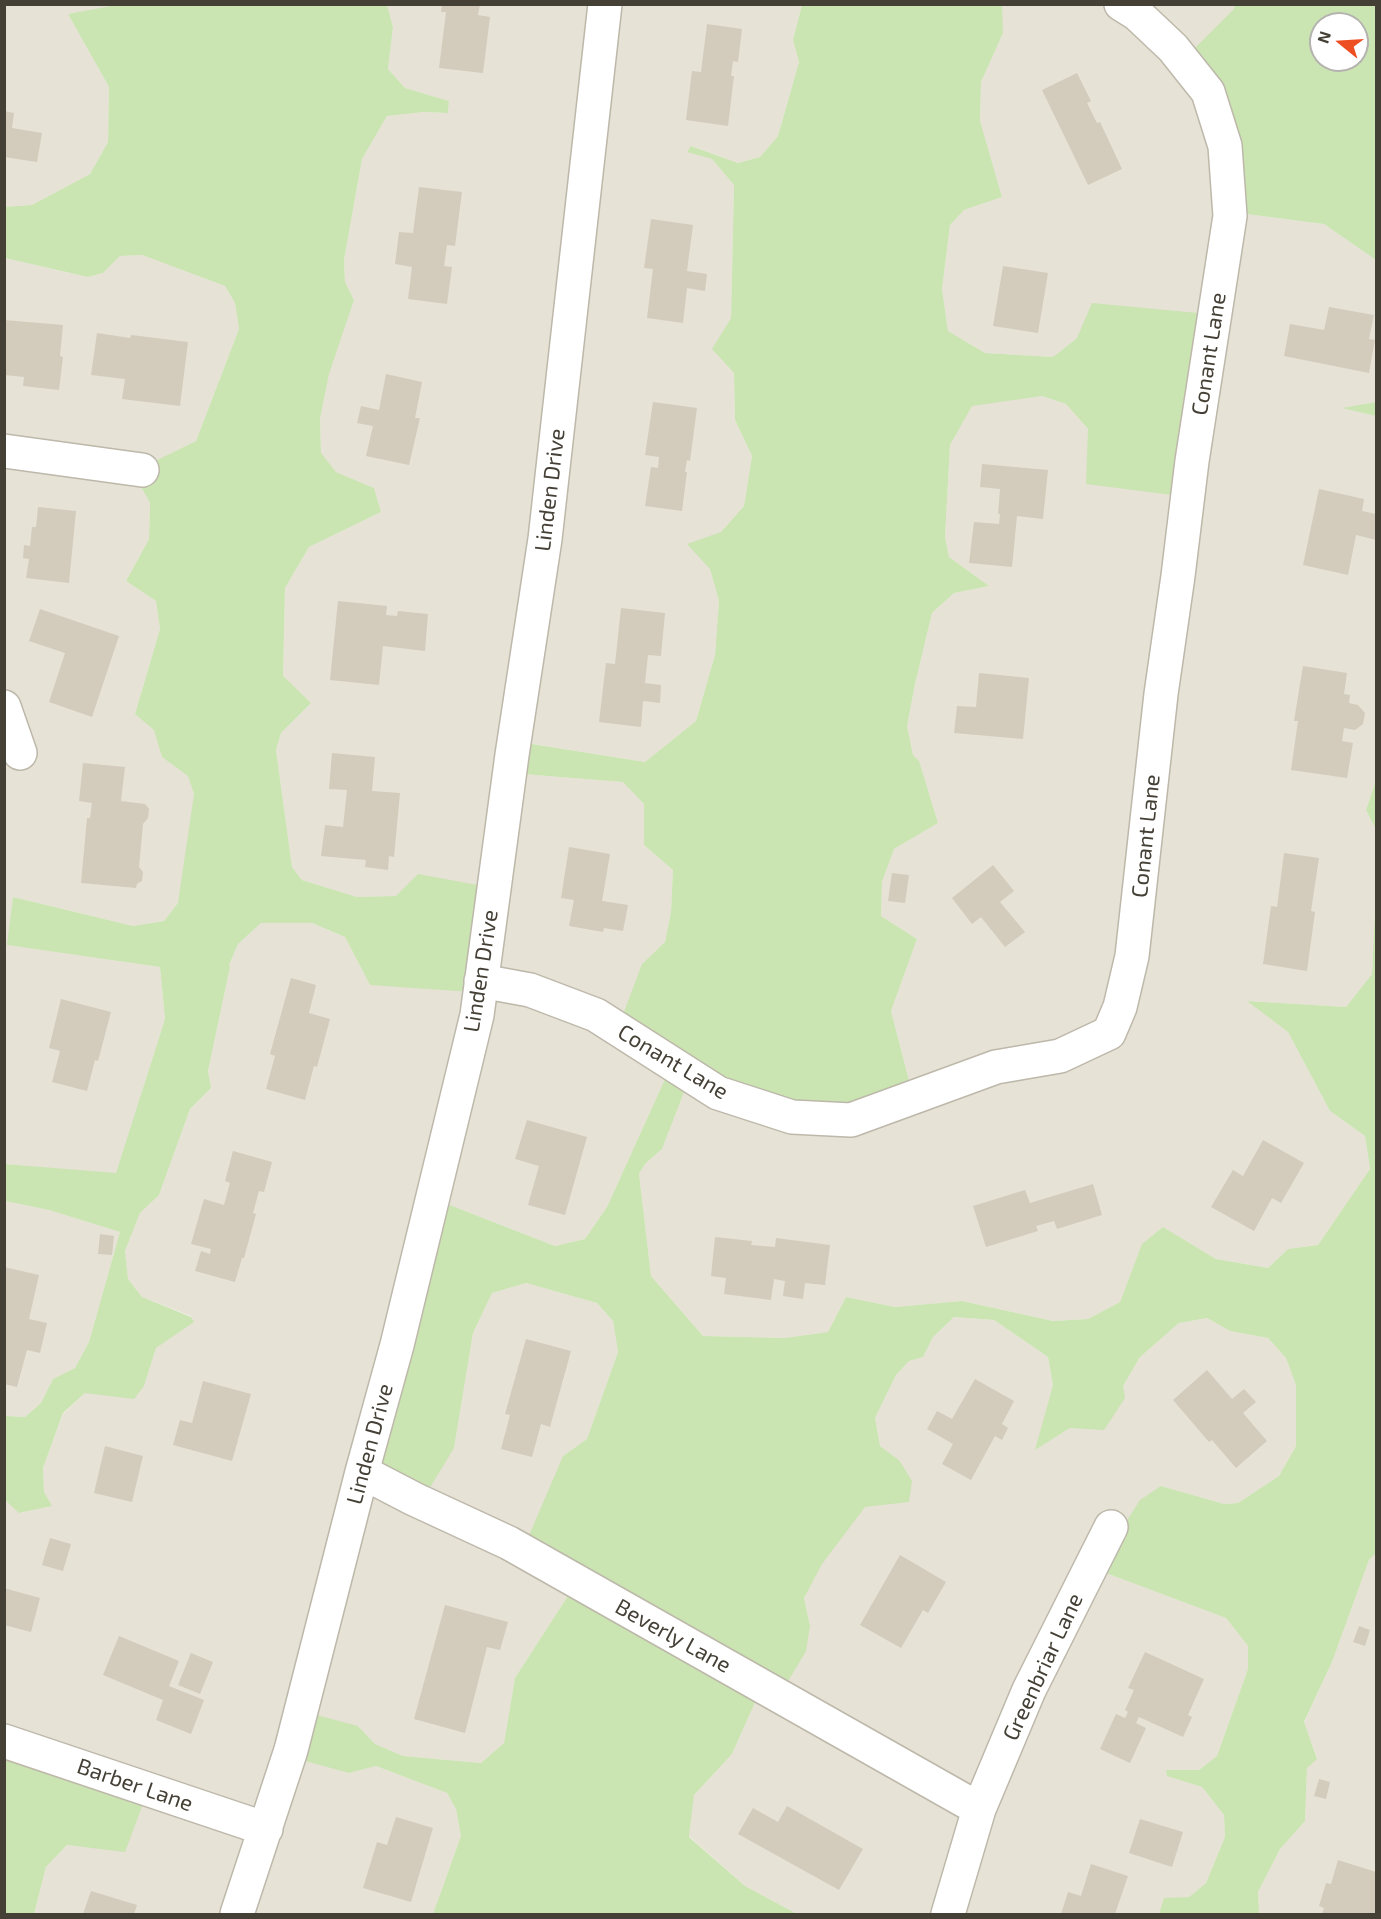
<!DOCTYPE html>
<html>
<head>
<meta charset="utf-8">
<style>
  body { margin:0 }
  #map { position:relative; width:1381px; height:1919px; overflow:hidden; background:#f2f0e7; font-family:"Exo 2",sans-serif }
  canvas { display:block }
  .frame { position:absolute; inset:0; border:6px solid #454036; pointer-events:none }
  .north { position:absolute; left:1309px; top:12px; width:60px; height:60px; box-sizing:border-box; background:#fff; border:2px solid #b5b3af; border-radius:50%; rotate:288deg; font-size:16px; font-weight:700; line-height:24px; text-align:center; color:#454036 }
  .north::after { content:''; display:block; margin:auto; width:21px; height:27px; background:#ed4f23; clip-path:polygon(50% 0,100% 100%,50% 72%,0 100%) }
</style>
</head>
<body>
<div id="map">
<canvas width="1381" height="1919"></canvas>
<div class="frame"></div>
<div class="north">N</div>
</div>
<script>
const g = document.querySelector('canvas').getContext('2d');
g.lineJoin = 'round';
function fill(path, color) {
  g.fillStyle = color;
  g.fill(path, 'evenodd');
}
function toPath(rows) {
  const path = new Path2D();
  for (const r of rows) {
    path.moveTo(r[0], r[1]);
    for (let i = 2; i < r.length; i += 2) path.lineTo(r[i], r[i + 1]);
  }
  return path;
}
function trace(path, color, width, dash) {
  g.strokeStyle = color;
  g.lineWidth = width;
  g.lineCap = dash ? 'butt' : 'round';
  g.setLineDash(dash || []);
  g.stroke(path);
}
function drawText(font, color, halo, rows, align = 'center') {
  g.font = font + ' "Exo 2",sans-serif';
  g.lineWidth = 5;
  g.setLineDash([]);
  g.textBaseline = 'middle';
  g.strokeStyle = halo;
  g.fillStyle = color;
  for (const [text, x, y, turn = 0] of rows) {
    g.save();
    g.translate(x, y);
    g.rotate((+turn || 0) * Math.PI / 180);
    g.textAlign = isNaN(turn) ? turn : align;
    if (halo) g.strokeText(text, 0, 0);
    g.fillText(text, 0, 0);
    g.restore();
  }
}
fill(toPath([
  [4,5,122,5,68,14,109,87,108,142,90,174,32,205,5,207],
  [387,5,802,5,793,40,799,62,778,136,760,157,738,163,692,146,687,151,712,159,734,185,731,318,713,349,734,373,735,420,752,456,744,506,721,532,710,569,719,601,715,655,696,721,645,762,514,741,510,773,624,782,644,804,644,845,673,870,671,912,665,942,642,964,670,1068,607,1207,585,1239,555,1246,434,1199,454,1448,473,1333,492,1293,526,1283,597,1303,613,1321,618,1352,587,1439,563,1456,575,1585,515,1678,504,1743,481,1763,403,1756,375,1744,358,1726,348,1773,376,1766,447,1793,456,1809,461,1836,433,1914,34,1914,46,1867,67,1845,125,1851,5,1742,5,1500,20,1513,51,1506,44,1492,43,1468,63,1414,85,1393,144,1386,156,1348,193,1322,191,1316,142,1297,128,1279,125,1251,140,1213,159,1195,190,1109,211,1088,208,1071,230,967,229,965,238,944,261,923,312,923,345,937,370,985,396,896,357,897,302,880,292,867,276,750,281,733,311,703,283,677,285,588,309,547,381,512,374,488,336,472,321,454,320,419,329,373,354,300,345,282,344,260,362,159,387,116,424,112,448,113,449,101,405,88,388,69,393,27],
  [1001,5,1235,5,1233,10,1231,212,1324,224,1376,260,1376,402,1344,408,1376,416,1376,780,1366,810,1376,830,1376,885,1372,974,1346,1007,1248,1001,1288,1032,1330,1111,1365,1136,1370,1169,1318,1245,1288,1249,1268,1268,1216,1259,1163,1227,1142,1245,1120,1302,1088,1319,1053,1321,962,1301,895,1307,846,1297,828,1332,785,1338,703,1336,651,1276,639,1174,645,1164,662,1149,688,1082,913,1096,891,1011,917,939,881,916,882,882,894,849,938,823,919,762,913,755,907,726,915,684,932,613,954,593,989,586,949,557,945,537,950,445,972,405,1042,396,1066,404,1088,429,1180,496,1077,338,1053,357,985,353,948,331,942,289,950,225,964,210,1002,197,980,122,981,82,1003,33],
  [142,255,225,286,235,303,239,329,196,441,134,472,150,503,149,539,126,581,156,601,160,629,135,714,155,730,162,757,189,776,194,794,182,887,178,903,164,921,133,926,13,897,8,945,160,967,165,1019,116,1174,5,1164,5,258,88,277,103,273,120,256],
  [5,1201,49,1210,120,1232,89,1342,75,1368,53,1379,41,1403,25,1417,5,1416],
  [954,1317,994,1320,1048,1357,1053,1385,1036,1449,1070,1428,1123,1386,1140,1357,1179,1323,1207,1318,1230,1331,1268,1338,1286,1358,1296,1385,1296,1446,1279,1476,1238,1503,1224,1504,1161,1486,1106,1573,1226,1618,1248,1646,1248,1669,1217,1756,1199,1770,1166,1770,1168,1776,1202,1787,1224,1815,1225,1837,1206,1883,1189,1897,1164,1899,1159,1914,797,1914,745,1886,689,1836,694,1795,732,1754,761,1689,810,1626,804,1598,821,1564,899,1460,880,1446,875,1418,896,1375,909,1361,923,1357,933,1337],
  [1376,1553,1376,1914,1259,1914,1258,1892,1280,1849,1305,1821,1307,1768,1317,1758,1304,1723,1332,1662,1369,1560]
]), '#e6e2d5');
fill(toPath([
  [122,4,387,5,393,27,388,69,405,88,449,101,448,113,424,112,387,116,362,159,344,260,345,282,354,300,329,374,320,419,321,453,336,472,374,488,381,512,309,547,285,588,283,676,311,703,281,733,276,750,292,867,302,880,357,897,396,896,418,874,488,887,472,992,370,985,345,937,312,923,261,923,238,944,229,965,230,967,208,1071,211,1088,190,1109,159,1195,140,1213,125,1251,128,1279,142,1297,191,1317,194,1322,156,1348,144,1386,134,1399,85,1393,63,1413,43,1468,44,1492,52,1506,19,1513,5,1500,5,1416,25,1417,41,1403,53,1379,75,1368,89,1342,120,1232,49,1210,5,1201,5,1164,116,1173,165,1019,160,967,7,945,13,897,133,926,164,921,178,903,194,794,188,776,162,757,154,730,135,714,160,629,156,601,126,581,149,539,150,503,133,472,196,441,239,329,235,303,225,286,142,255,120,256,103,273,88,277,5,258,4,207,32,205,90,174,108,142,109,87,68,14],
  [802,5,1002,5,1003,33,981,82,980,121,1002,197,964,210,950,225,942,289,948,331,985,353,1053,357,1077,338,1092,303,1208,314,1180,496,1086,484,1088,429,1066,404,1042,396,972,406,950,445,945,537,949,557,989,586,954,593,932,613,915,684,907,726,913,755,919,761,938,823,894,849,882,882,881,916,917,939,891,1011,913,1096,847,1122,688,1082,662,1149,645,1164,639,1174,651,1276,703,1336,785,1338,828,1332,846,1297,895,1307,962,1301,1053,1321,1088,1319,1120,1302,1142,1244,1163,1227,1216,1259,1268,1268,1288,1249,1318,1245,1370,1169,1365,1136,1330,1111,1288,1032,1247,1001,1346,1007,1372,974,1376,885,1376,1553,1369,1560,1332,1662,1304,1722,1317,1759,1307,1768,1305,1821,1280,1849,1258,1892,1259,1914,1159,1914,1164,1898,1189,1897,1206,1883,1225,1837,1224,1815,1202,1787,1167,1776,1166,1770,1199,1770,1217,1756,1248,1669,1248,1646,1226,1618,1106,1573,1126,1522,1140,1500,1161,1486,1224,1504,1238,1503,1279,1476,1296,1446,1296,1385,1286,1358,1268,1338,1230,1331,1207,1318,1179,1323,1140,1357,1123,1386,1125,1398,1104,1430,1070,1428,1035,1450,1053,1385,1048,1357,994,1320,954,1317,933,1337,923,1357,909,1361,896,1375,875,1418,880,1446,899,1460,912,1481,909,1502,865,1507,822,1564,804,1598,810,1626,806,1651,781,1693,761,1689,732,1754,694,1795,689,1837,745,1886,797,1914,433,1914,461,1836,456,1809,447,1793,376,1766,349,1773,287,1756,298,1710,358,1726,375,1744,403,1756,481,1763,504,1743,515,1678,575,1585,522,1552,563,1456,587,1439,618,1352,613,1321,597,1303,526,1283,492,1293,473,1333,454,1448,423,1499,369,1477,434,1199,555,1246,585,1239,607,1207,670,1068,621,1020,642,964,665,942,671,912,673,870,644,845,644,804,623,782,510,773,513,741,645,762,696,721,715,655,719,601,710,569,687,544,721,532,744,506,752,456,735,420,734,373,712,349,731,318,734,185,712,159,687,152,691,146,738,163,760,157,778,136,799,62,793,40],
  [1235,5,1376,5,1376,260,1324,224,1231,212,1183,60,1233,10],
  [1321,24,1357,24,1357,60,1321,60],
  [1376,402,1376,416,1342,408],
  [1376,780,1376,830,1366,810],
  [5,1742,146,1796,125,1852,67,1845,46,1867,34,1914,5,1914]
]), '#cae4b2');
fill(toPath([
  [442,4,480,4,478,15,490,17,483,73,439,68,446,12,441,12],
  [707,24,742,29,738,62,733,61,731,76,734,76,728,126,686,120,692,71,701,72],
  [1077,73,1091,101,1087,103,1097,123,1100,122,1122,169,1088,185,1042,90],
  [4,111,14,113,12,128,42,133,37,162,4,157],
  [419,187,462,192,455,246,447,245,444,266,452,267,447,304,408,299,412,267,395,264,399,232,413,233],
  [651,219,693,225,687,271,707,274,705,291,687,288,683,323,647,318,653,269,644,268],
  [1003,266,1048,273,1038,333,993,326],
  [1329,307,1374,315,1369,339,1375,340,1369,373,1284,356,1290,324,1324,330],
  [4,320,63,325,60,356,63,357,59,390,23,386,24,377,4,375],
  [97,333,130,338,131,335,188,342,180,406,122,399,125,379,91,375],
  [386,374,422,382,415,418,420,418,409,465,366,456,373,426,357,423,361,406,379,410],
  [653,402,697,408,690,461,687,460,685,472,687,472,682,511,645,506,651,467,658,468,659,457,645,455],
  [982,464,1048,470,1043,519,1017,516,1012,567,969,563,974,522,999,524,1000,514,998,514,1000,489,980,487],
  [1319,489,1364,499,1362,511,1376,514,1376,540,1356,535,1348,575,1303,565],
  [38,507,76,511,69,583,26,578,29,559,23,558,24,545,30,546,32,527,36,527],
  [338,601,387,606,386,615,397,616,398,611,428,614,425,651,383,646,379,685,330,680],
  [621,608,665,613,661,656,648,655,645,683,661,685,660,703,643,701,641,727,599,722,606,663,615,664],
  [40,609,119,636,92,717,49,702,65,653,29,641],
  [1303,666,1347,673,1344,694,1350,695,1349,703,1358,705,1365,713,1363,724,1355,730,1344,728,1342,741,1353,743,1347,778,1291,770,1298,721,1294,721],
  [979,673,1029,678,1023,739,954,733,957,706,976,707],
  [332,753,375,757,372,791,400,793,394,857,389,856,388,870,365,867,366,860,321,856,325,825,343,827,347,790,329,789],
  [83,763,125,767,121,801,145,804,149,809,148,818,143,824,139,867,143,872,142,881,137,884,136,888,81,883,87,818,90,818,92,803,79,801],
  [569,847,610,854,602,901,628,905,623,931,604,928,603,932,569,926,574,900,561,898],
  [1284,853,1319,858,1311,911,1315,912,1307,971,1263,964,1271,906,1277,907],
  [993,865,1014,891,1000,902,1025,932,1005,947,981,917,972,924,952,898],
  [892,873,909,875,905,903,888,901],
  [291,978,316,985,309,1013,330,1019,317,1067,314,1066,305,1100,266,1089,275,1056,270,1054],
  [61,999,111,1012,98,1061,95,1060,87,1091,52,1082,60,1051,49,1048],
  [527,1120,587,1137,565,1215,528,1205,539,1166,515,1159],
  [1263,1140,1304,1163,1281,1203,1272,1198,1254,1231,1211,1207,1233,1170,1243,1176],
  [233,1151,272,1162,264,1192,259,1191,253,1213,256,1214,244,1258,242,1258,235,1282,195,1271,201,1251,210,1254,211,1249,191,1244,204,1199,224,1205,230,1183,225,1181],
  [1093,1184,1102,1215,1057,1229,1054,1221,1036,1226,1038,1231,986,1247,973,1206,1025,1190,1030,1203],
  [100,1234,114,1236,112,1255,98,1254],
  [715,1237,752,1241,751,1245,775,1247,776,1238,830,1245,825,1285,805,1283,803,1299,783,1296,785,1281,774,1279,771,1300,724,1294,726,1278,711,1276],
  [4,1267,39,1275,29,1319,47,1323,40,1353,27,1350,17,1387,4,1384],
  [526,1339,571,1351,550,1427,541,1424,532,1457,501,1449,510,1415,505,1414],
  [1207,1370,1232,1399,1244,1389,1256,1402,1243,1413,1267,1441,1236,1468,1212,1440,1209,1442,1173,1400],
  [975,1379,1014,1401,1002,1424,1008,1428,1002,1440,995,1436,971,1480,942,1464,953,1444,927,1429,937,1411,952,1419],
  [203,1381,251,1394,232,1461,173,1445,180,1420,192,1423],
  [105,1446,143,1456,132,1502,94,1493],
  [50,1538,71,1544,63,1571,42,1565],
  [900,1555,946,1582,928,1613,923,1610,901,1648,860,1625],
  [4,1588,40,1598,31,1632,4,1625],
  [445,1605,508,1622,500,1650,487,1647,465,1733,414,1719],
  [1359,1626,1370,1630,1365,1646,1353,1642],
  [119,1636,179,1661,169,1686,204,1700,191,1734,156,1720,163,1700,103,1675],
  [1145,1652,1204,1679,1188,1715,1192,1717,1183,1737,1139,1717,1136,1723,1146,1728,1130,1763,1100,1749,1116,1714,1125,1718,1128,1712,1125,1710,1134,1690,1128,1688],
  [191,1653,213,1662,200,1694,178,1685],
  [1319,1779,1330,1782,1326,1799,1314,1796],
  [787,1806,863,1849,839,1890,738,1834,753,1808,778,1822],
  [396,1817,433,1828,411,1902,363,1888,377,1842,387,1845],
  [1140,1819,1183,1832,1172,1867,1129,1853],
  [1338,1860,1376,1872,1376,1914,1322,1914,1324,1908,1319,1906,1326,1883,1331,1884],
  [1091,1864,1128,1876,1115,1914,1061,1914,1068,1892,1081,1896],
  [91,1891,137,1905,134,1914,83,1914]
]), '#d3ccbd');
const minor = toPath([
  [4,451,142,470],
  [4,707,20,753],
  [481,981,530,990,596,1015,718,1093,792,1117,851,1120,996,1067,1060,1056,1109,1033,1120,1007,1132,956,1161,694,1178,576,1192,461,1230,216,1225,146,1208,92,1173,48,1137,14,1121,4],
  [362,1472,414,1499,509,1543,979,1809],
  [4,1741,266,1829],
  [237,1914,291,1750,362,1472,397,1345,477,1015,512,755,545,539,605,4],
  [948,1914,979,1809,1029,1690,1111,1527]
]);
trace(minor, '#bdb8aa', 36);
trace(minor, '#fff', 33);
drawText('22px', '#454036', '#fff', [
  ["Conant Lane",1209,354,-81],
  ["Linden Drive",550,490,-83],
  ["Conant Lane",1146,836,-84],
  ["Linden Drive",481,971,-81],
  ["Conant Lane",673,1062,31],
  ["Linden Drive",370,1444,-75],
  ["Beverly Lane",673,1636,29],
  ["Greenbriar Lane",1043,1667,-65],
  ["Barber Lane",135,1785,19]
]);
</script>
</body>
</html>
